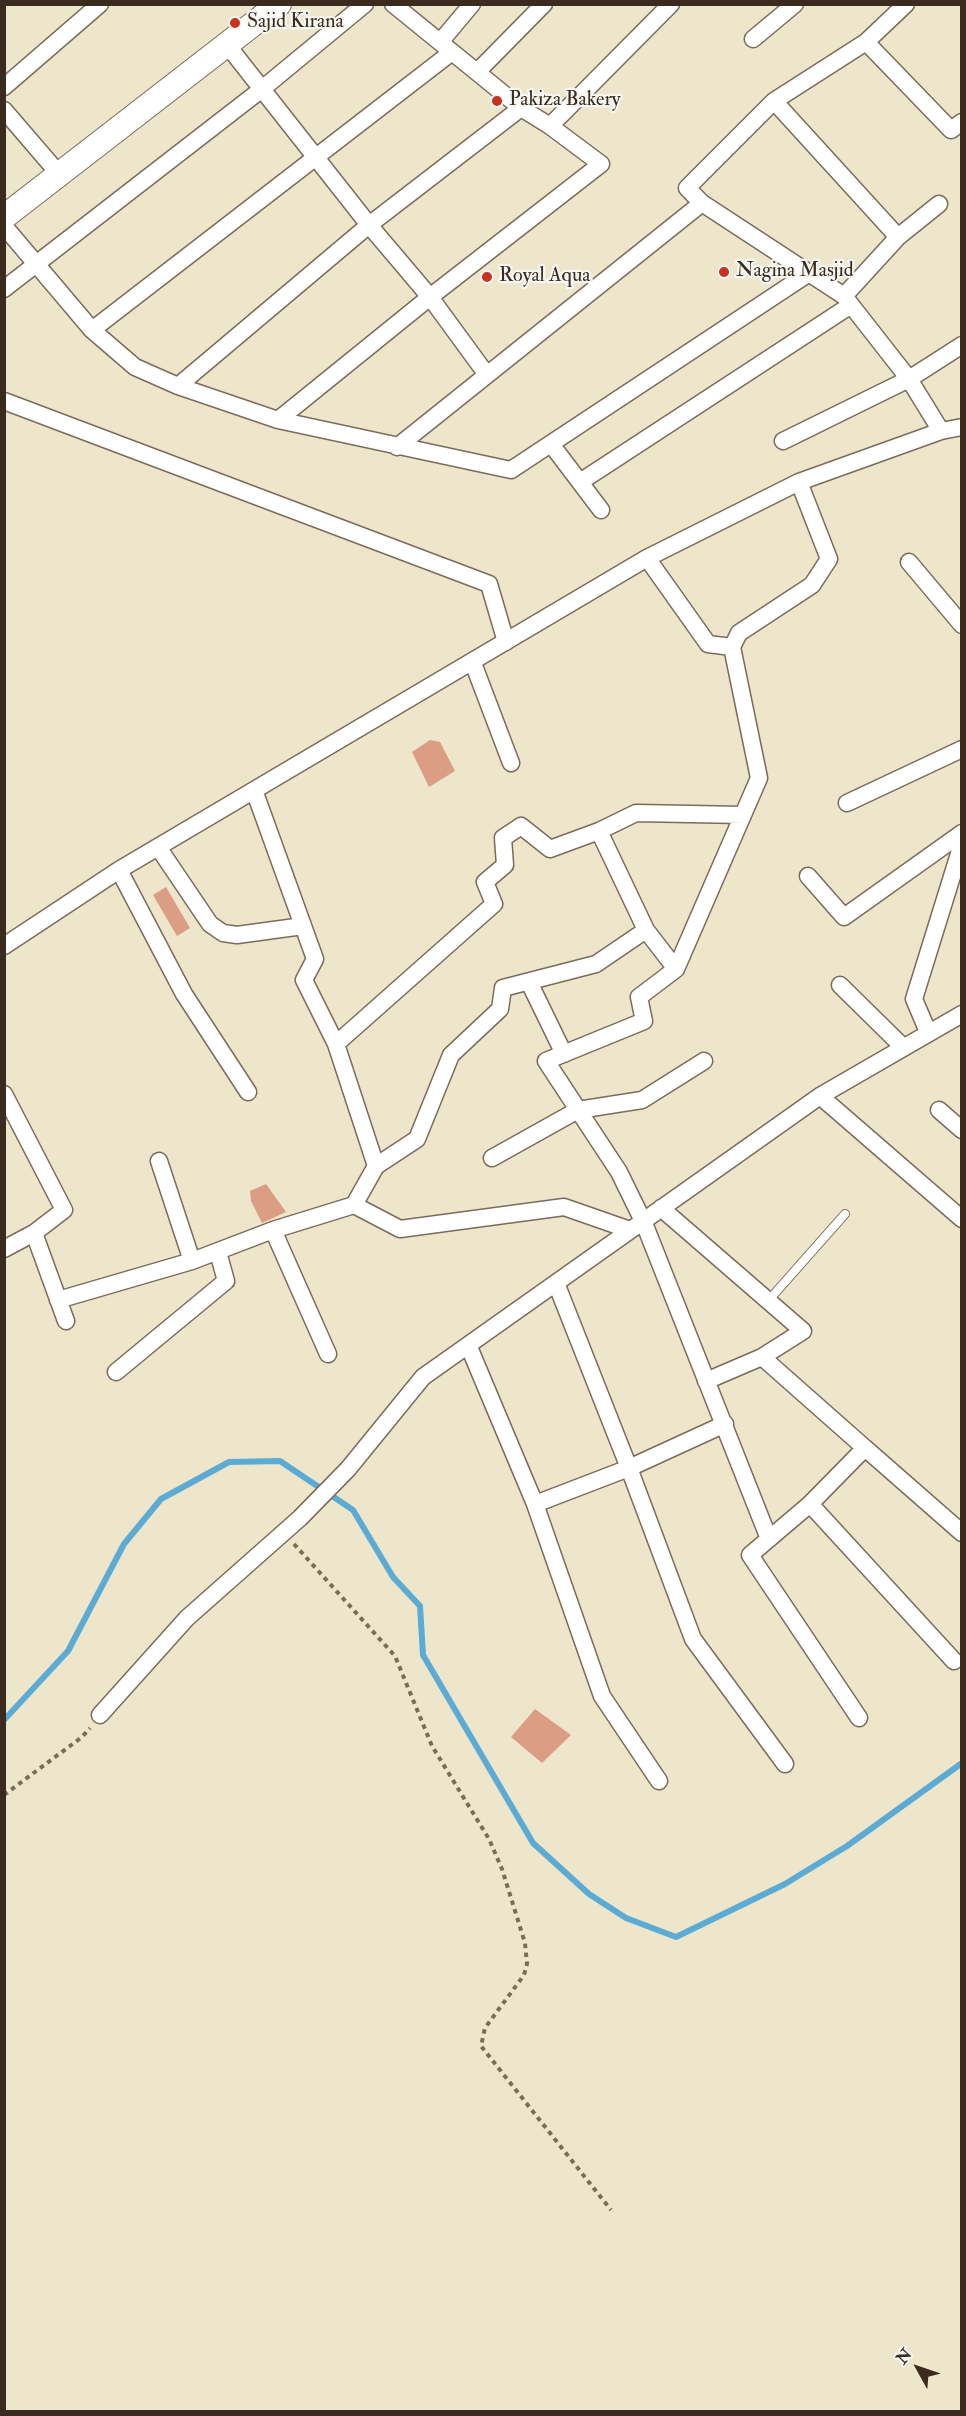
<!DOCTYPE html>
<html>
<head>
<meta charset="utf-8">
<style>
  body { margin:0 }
  #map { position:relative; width:966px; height:2416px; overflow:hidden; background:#ede6cb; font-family:"IM FELL Double Pica",serif }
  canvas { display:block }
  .frame { position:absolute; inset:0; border:6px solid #3b2a1e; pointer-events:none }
  .north { position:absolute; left:888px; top:2338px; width:60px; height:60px; -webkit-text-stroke:4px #f6f6f2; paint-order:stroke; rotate:310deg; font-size:16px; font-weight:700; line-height:24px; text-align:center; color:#3b2a1e }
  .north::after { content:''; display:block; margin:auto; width:21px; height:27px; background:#3b2a1e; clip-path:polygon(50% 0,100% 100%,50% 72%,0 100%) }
</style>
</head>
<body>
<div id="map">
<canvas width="966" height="2416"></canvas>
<div class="frame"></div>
<div class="north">N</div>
</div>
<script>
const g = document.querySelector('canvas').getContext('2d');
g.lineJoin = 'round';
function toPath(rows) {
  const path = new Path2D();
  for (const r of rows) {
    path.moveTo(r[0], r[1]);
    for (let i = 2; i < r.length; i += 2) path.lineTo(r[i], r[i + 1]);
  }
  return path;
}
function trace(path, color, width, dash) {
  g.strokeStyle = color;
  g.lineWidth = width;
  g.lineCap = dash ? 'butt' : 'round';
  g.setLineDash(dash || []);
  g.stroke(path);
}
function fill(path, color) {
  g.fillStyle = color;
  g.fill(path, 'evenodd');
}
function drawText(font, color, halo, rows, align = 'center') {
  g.font = font + ' "IM FELL Double Pica",serif';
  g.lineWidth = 4.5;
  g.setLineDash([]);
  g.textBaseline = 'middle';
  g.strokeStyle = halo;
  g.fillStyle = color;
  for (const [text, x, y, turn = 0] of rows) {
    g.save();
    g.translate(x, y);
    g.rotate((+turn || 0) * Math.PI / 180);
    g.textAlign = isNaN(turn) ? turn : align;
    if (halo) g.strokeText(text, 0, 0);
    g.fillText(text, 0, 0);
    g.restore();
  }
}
trace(toPath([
  [4,1720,68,1651,124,1544,161,1499,229,1462,280,1461,353,1510,393,1577,420,1606,423,1655,533,1843,589,1894,626,1918,676,1937,785,1884,847,1846,962,1763]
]), '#5babd5', 6);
fill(toPath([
  [430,740,440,742,455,771,429,787,412,752],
  [166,887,190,928,177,936,153,895],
  [266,1184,286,1212,262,1223,251,1201,250,1191],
  [535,1709,571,1735,542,1763,511,1737]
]), '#db9d84');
const lane = toPath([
  [768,1301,845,1214]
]);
const street = toPath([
  [753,39,795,4],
  [441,41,472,4],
  [866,42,951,130,962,122],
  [228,46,369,225,430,297,487,375],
  [478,71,544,4],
  [4,87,100,4],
  [774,101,898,237],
  [4,110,59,174],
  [550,126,671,4],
  [702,203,844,296,909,379,941,431],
  [4,226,92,330,135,367,178,386,278,420,511,470,809,273],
  [4,289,262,89,365,4],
  [844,296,898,237,939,204],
  [92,330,452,52],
  [178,386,369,225,521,108],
  [4,401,489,584,506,642],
  [278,420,430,297,601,164,550,126,521,108,393,4],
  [783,441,909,379,962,345],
  [551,444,601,510],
  [397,447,702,203,687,188,774,101,866,42,906,4],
  [580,482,851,305],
  [647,558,708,644,732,647],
  [909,562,962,625],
  [473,663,511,763],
  [254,790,315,959,304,980,336,1044,376,1166,354,1205],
  [847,803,962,749],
  [599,831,646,930,676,969],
  [158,847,210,924,223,933,237,935,303,926],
  [119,870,184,994,248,1092],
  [808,876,844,917,962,833],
  [4,946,119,870,647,558,799,482,941,431,962,427],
  [529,982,564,1054],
  [840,985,903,1047],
  [928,1032,914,999,962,844],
  [336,1044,494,904,485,882,505,865,503,838,521,826,550,849,599,831,636,813,743,815],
  [4,1094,64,1210,34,1233,4,1249],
  [820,1096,962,1219],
  [939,1110,962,1130],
  [492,1158,578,1110,642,1100,704,1061],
  [159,1161,192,1261],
  [376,1166,417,1139,451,1055,500,1009,503,988,596,964,646,930],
  [661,1208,803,1331,762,1357,706,1381],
  [273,1230,328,1354],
  [34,1233,66,1321],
  [556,1283,629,1468,693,1639,785,1764],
  [58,1300,192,1261,273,1230,354,1205,400,1229,564,1207,630,1230],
  [469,1347,535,1504,602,1696,659,1781],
  [762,1357,865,1448,810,1504,750,1555,859,1718],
  [116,1372,226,1281,218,1252],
  [865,1448,962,1533],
  [535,1504,629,1468,725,1424],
  [810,1504,954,1661],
  [769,1539,644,1223,619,1172,546,1061,644,1021,639,997,676,969,759,778,732,647,739,633,812,585,829,559,799,482],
  [100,1715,187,1618,300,1518,348,1469,423,1377,820,1096,962,1014]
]);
const secondary = toPath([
  [4,217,279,4]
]);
trace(lane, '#796c5b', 10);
trace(street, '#796c5b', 19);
trace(secondary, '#796c5b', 26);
trace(toPath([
  [294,1544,395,1656,432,1746,489,1839,502,1869,525,1943,527,1964,524,1975,485,2028,481,2046,611,2210],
  [4,1795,82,1737,90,1728]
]), '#796c5b', 4, [4.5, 4.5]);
trace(lane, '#fff', 8);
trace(street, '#fff', 16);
trace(secondary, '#fff', 24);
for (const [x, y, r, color] of [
  [235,23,6,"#c8321e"],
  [497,101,6,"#c8321e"],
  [724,272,6,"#c8321e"],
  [487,277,6,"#c8321e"]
]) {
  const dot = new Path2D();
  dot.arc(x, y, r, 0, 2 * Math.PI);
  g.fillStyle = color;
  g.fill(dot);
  trace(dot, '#f6f6f2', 2);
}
drawText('20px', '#3b2a1e', '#f6f6f2', [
  ["Sajid Kirana",247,23],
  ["Pakiza Bakery",509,101],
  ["Nagina Masjid",736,272],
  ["Royal Aqua",499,277]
], 'left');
</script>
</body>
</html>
